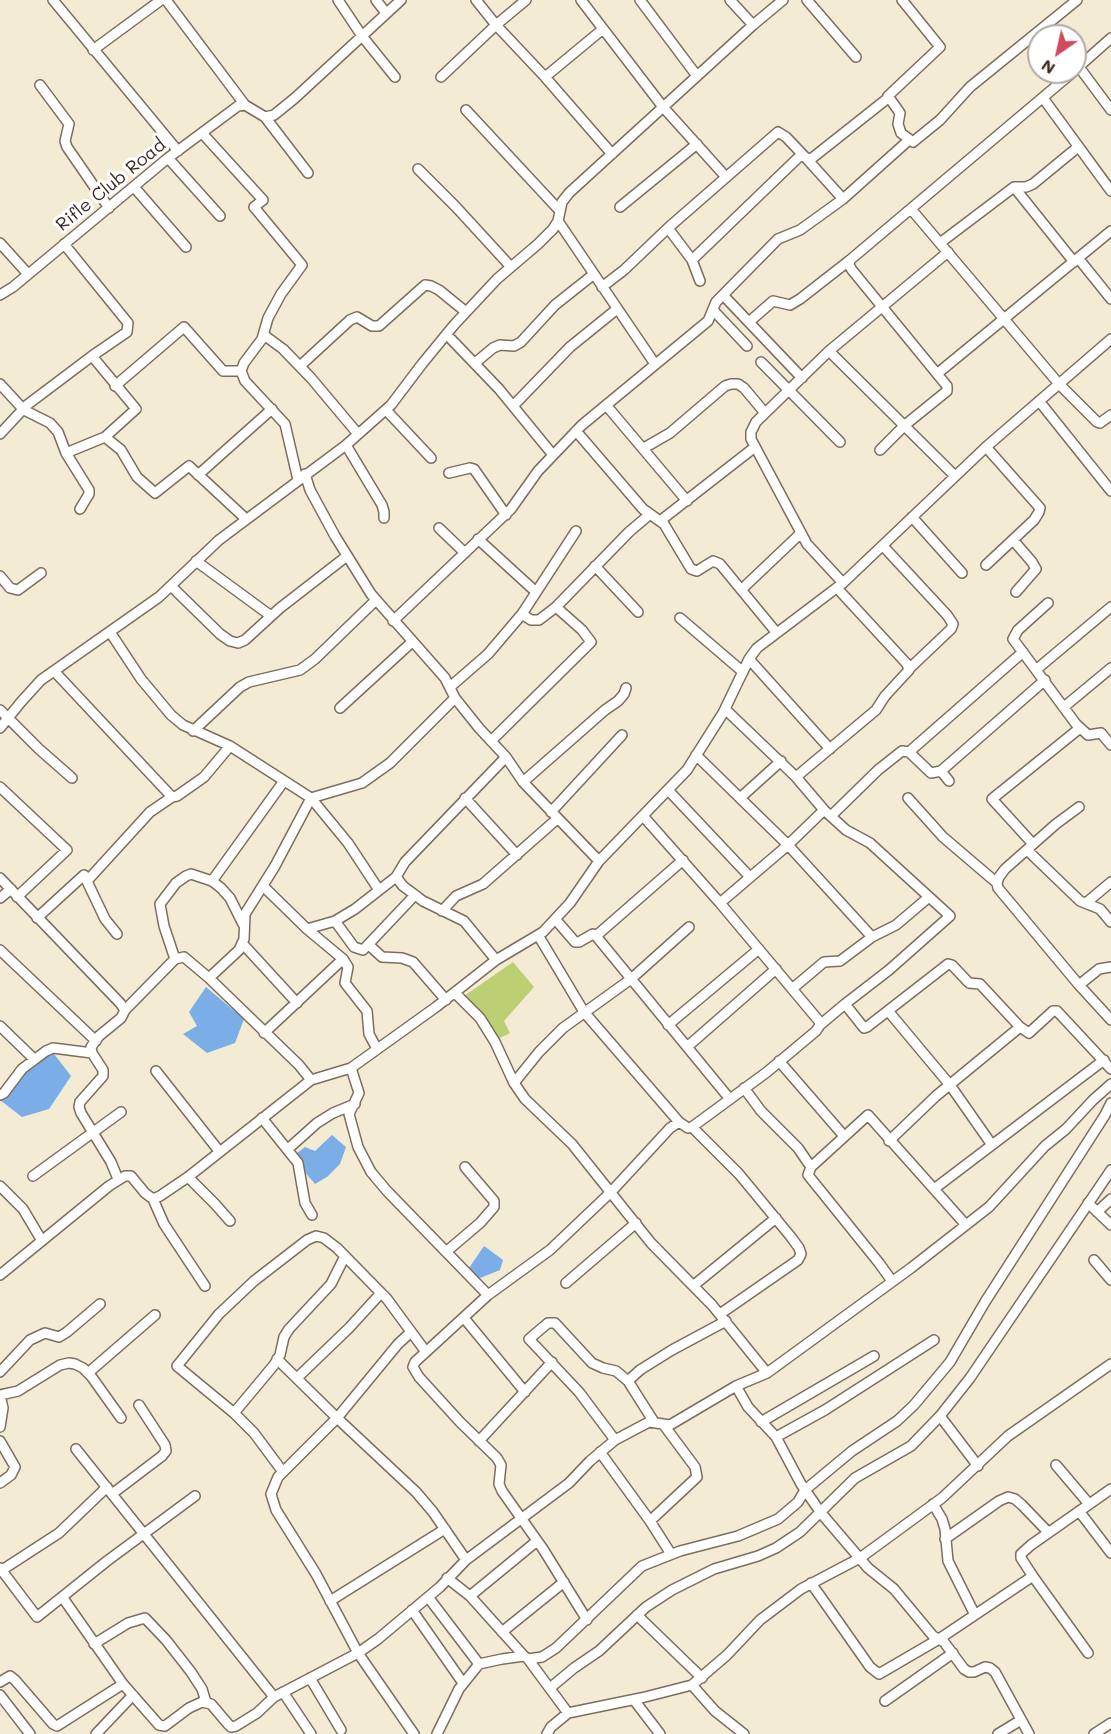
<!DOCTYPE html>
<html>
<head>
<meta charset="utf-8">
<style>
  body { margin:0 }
  #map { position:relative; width:1111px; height:1734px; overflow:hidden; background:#f4ebd5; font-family:Mali,sans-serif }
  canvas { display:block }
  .north { position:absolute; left:1027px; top:24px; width:60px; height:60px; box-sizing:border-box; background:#fff; border:2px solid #b1aaa5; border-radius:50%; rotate:214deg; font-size:16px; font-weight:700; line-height:24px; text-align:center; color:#3b2a1e }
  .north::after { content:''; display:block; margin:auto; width:21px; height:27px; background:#d1495b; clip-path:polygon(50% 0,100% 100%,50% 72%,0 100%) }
</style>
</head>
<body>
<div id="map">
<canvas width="1111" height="1734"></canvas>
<div class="north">N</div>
</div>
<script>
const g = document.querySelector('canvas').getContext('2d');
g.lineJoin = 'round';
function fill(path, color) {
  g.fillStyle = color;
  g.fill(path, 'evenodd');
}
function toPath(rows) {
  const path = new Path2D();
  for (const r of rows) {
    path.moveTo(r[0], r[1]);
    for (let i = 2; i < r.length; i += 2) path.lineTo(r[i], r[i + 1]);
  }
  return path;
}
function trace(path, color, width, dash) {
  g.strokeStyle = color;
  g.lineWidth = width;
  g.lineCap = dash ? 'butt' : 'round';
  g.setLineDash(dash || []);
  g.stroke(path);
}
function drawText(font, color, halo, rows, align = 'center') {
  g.font = font + ' Mali,sans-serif';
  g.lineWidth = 6;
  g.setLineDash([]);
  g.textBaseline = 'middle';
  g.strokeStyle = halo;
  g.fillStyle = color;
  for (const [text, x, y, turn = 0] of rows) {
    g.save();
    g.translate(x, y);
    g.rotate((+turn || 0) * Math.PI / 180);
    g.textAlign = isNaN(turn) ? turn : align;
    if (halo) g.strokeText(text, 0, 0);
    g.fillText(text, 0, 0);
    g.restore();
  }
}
fill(toPath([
  [513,962,534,987,504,1021,510,1033,496,1040,464,996]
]), '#bccf73');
fill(toPath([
  [206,987,244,1019,235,1043,207,1053,183,1034,197,1026,189,1012],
  [51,1050,71,1076,49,1109,22,1117,0,1100,0,1094],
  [332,1135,346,1147,340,1164,327,1177,315,1184,292,1157,305,1147,315,1151],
  [484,1246,503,1260,500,1270,475,1280,469,1268]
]), '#7baee7');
const minor = toPath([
  [53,0,178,151],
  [166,0,245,105,265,117,274,115,295,98,401,0],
  [338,0,362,36,395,77],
  [376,0,386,13],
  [476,0,496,25,545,77,612,154],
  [581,0,663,107,726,177],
  [640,0,697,76],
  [730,0,753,25],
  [807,0,856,57],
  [902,0,940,47,888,96,900,113,898,124,901,133,913,142,940,120,970,87,1077,0],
  [93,50,161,0],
  [1079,67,1111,110],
  [1075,70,1111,38],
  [441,77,496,25,526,0],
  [545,77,603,29],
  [40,85,69,124,65,141,67,147,109,208],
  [1043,98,1111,191],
  [466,110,559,210],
  [265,117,308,173],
  [202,133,263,200,254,207,302,265,281,294,268,318,262,339,244,363,241,371,245,381,285,424,298,480],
  [168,158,220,216],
  [806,158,843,199],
  [418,169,456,207,511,267],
  [134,187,186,247],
  [1014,187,1074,262],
  [620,207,697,144],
  [911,209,1059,384,1097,422,1100,423,1111,415],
  [558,221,655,364],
  [668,228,692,260,700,281],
  [0,243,28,274],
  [940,243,1014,187,1026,187,1033,184,1078,147],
  [1078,258,1111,299],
  [692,260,802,154],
  [602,287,624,270,668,228,778,132,786,137,806,158,811,159,888,98],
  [0,295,13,287,168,158,238,106,245,105],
  [723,295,802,378],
  [714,311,747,346],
  [749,322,773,301,790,305,800,299,850,260],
  [264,335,283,349,311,378,358,434],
  [451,339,499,389,553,455],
  [829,351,955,476],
  [92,356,136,409,105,437],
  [761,362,840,442],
  [475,363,493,348,500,345,514,346,521,342,555,305,594,274],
  [300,366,350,320,357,317,372,326,379,326,425,285,431,286,439,290,466,312],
  [938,373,1111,231],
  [0,384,24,410,50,423,58,432,66,453,89,490,89,494,80,509],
  [115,386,184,327,223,371,241,371],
  [1039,401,1111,491],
  [606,405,687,501],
  [513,406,570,347,617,309],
  [386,410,431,458],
  [576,431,643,509,664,524,691,569,697,571,713,561,720,564,776,632],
  [0,434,27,405,92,356,127,332,128,323,64,244],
  [346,445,382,505,384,512,384,518],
  [986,447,1040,508,1039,512,1034,520,986,565],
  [644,448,670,433,725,386,731,384,738,384,744,388,765,413],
  [880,450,905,425,947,391,947,386,852,270,849,265,850,260,1073,72],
  [66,453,105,437,121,450,137,477,155,493,189,466,246,519],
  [449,473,470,468,474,469,506,515],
  [305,474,310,490,335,536,371,594,445,678,455,698,479,728,506,757,523,782,599,861],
  [198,475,272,409],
  [912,517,962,573],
  [660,521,755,447],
  [439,528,465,553],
  [478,539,536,592],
  [1013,540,1032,562,1036,569,1016,592],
  [883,546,947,615,953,624,951,629,910,668],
  [196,561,271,616],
  [595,566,638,612],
  [0,576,10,588,18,590,41,573],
  [843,583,807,544,751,439,751,432,756,422,829,351,948,252],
  [171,586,220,634,230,641,238,643,245,640,280,608,347,556],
  [742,589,801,533],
  [1048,603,1018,630,1013,639,1076,724,1088,735,1101,733,1111,745],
  [522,614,531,620,539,620,556,607,629,532,649,515],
  [680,618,743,672],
  [393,621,511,509,538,471,582,425,708,321,716,302,778,239,800,230,843,199,909,140],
  [110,632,141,679,171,715,183,725,230,746,311,798,348,843,379,890],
  [749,659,830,749],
  [1037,669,1111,607],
  [54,671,172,797,177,796,204,777,230,746],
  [450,687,488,654,522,614,576,531],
  [1064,707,1111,668],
  [340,708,412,642],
  [0,710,39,749,72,778],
  [0,728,21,702,41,680,159,597,219,540,346,445,391,405,422,364,454,325,497,279,538,244,553,229,558,221,562,202,569,193,753,25,783,0],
  [193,731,240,687,249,682,300,670,315,659,376,600],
  [491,741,591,642,582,630,556,607],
  [909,752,1023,652],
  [696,755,788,845,872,937],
  [941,771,1045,680],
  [796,777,876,710,885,696,909,670,907,664,837,588],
  [523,782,605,710,618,701,624,694,626,688],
  [0,787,67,850,17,897],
  [668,790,750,877],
  [465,798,517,855],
  [740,798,781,761],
  [908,798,943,837,997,883],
  [1079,807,1056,824,1005,869,999,877,997,883,998,888,1079,985,1111,1020],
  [824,810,846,830,870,843,950,916,889,970,845,1004],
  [551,812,622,735],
  [831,816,878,770,902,751,909,752,931,773,941,771,949,781],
  [1033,844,992,799,1080,728],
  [1027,850,1080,901,1100,909,1111,922],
  [0,878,120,1003,125,1010,121,1018,99,1036,91,1047,92,1053,103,1070,103,1076,80,1102,79,1107,81,1113,111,1162,118,1179],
  [87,881,150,812,172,797],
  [212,881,284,781],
  [263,886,307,929,343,959,348,967,345,983,367,1011,369,1034,377,1049],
  [0,898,11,889],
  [720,903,788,845,824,810,796,777,725,709],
  [1086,903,1111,882],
  [442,911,456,896,483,884,557,819],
  [37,918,84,875,105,919,117,934],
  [556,920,575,942,579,942,593,934,596,936,729,1098],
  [335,921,354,947,363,950,415,895],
  [307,929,335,921,355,909,396,877],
  [538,935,584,1012,679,1122,688,1128,692,1127,767,1072,816,1031,820,1025,819,1021,720,903,643,816],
  [596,936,683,860],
  [242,943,297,1003],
  [369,945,382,957,402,958,413,962,446,1000],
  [0,950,96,1041],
  [175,959,164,926,160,904,176,883,186,876,191,874,212,881,221,888,230,898,243,924],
  [496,960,464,921,423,901,403,886,396,877,405,862,506,757],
  [209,978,239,950,244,939,245,914,275,866,311,798,362,783,390,763,455,698],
  [1079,985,1099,969,1111,967],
  [792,989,824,962,840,961,872,937,896,925,929,897],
  [455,993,480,1018,495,1042,514,1083,525,1099,572,1144,651,1243,712,1305,767,1373],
  [125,1010,175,959,184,957,209,978,299,1065,311,1080],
  [889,1012,950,1085,992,1145,934,1189],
  [668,1025,759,949],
  [820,1025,845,1004,864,1028,867,1027,948,964,952,965,969,983,980,984,1020,1027,1029,1033,1053,1011,1057,1011,1111,1069],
  [0,1026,34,1059],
  [264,1033,343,959],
  [687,1047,776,969],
  [779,1061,844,1136],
  [351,1068,359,1093,349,1114,358,1147,371,1172,387,1191,488,1295],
  [156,1071,219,1151],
  [514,1083,539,1052,563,1028,631,979,689,927],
  [744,1088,761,1111,798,1148,811,1167,808,1175,879,1263,892,1281],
  [0,1095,4,1093,22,1069,46,1051,53,1048,92,1053],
  [262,1118,298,1163,305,1203,312,1215],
  [692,1127,739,1174,791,1237,799,1248,801,1254,798,1260,720,1314],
  [889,1141,936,1096,1020,1027],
  [992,1145,1104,1060],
  [288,1149,317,1123,333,1113,355,1104],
  [811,1167,868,1115,966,1225],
  [33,1176,121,1112],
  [188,1177,215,1204,230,1221],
  [0,1186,23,1209,42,1241],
  [153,1199,164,1224,205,1286],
  [1088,1203,1111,1225],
  [1097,1212,1111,1199],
  [447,1251,480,1223,494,1207,494,1201,465,1167],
  [1094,1260,1111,1280],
  [0,1275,109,1186,125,1176,131,1176,145,1193,153,1199,160,1196,188,1177,311,1080,351,1068,436,1007,496,960,543,932,570,903,599,861,687,770,723,713,749,659,757,648,843,583,986,447,1111,339],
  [566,1283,636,1223],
  [693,1286,776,1218],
  [464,1318,525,1392],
  [411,1332,398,1344,337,1418,278,1477,271,1494,276,1510,316,1574,358,1653,414,1734],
  [277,1359,337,1418,416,1492,433,1512,466,1560],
  [0,1372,30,1340,45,1333,59,1337,67,1332,100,1304],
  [88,1373,155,1315],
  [297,1378,349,1328,381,1293],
  [628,1381,640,1370,672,1350,726,1321],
  [736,1386,767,1373,911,1268,989,1207,1045,1146,1066,1129,1093,1100,1111,1084],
  [0,1395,18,1391,60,1365,69,1363,75,1364,83,1368,91,1376,121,1418],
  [0,1395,3,1408,0,1427],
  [234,1413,274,1365,280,1355,284,1337,289,1329,331,1284,345,1256],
  [940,1416,978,1466],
  [761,1422,874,1356],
  [776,1437,825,1410,934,1340],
  [615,1440,579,1392,529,1339,548,1323,555,1323,592,1363,603,1368,616,1371,628,1381,654,1422],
  [0,1441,15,1467,11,1475,0,1483],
  [479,1441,552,1362],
  [76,1449,274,1697],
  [600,1452,650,1521,671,1554],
  [1056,1465,1089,1504],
  [283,1472,254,1433,234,1413,177,1366,219,1314,254,1281,307,1240,316,1236,324,1238,337,1248,387,1299,426,1352],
  [112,1494,162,1456,166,1451,165,1445,139,1405],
  [933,1504,942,1519,945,1529,948,1561,975,1615],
  [1079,1511,1111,1553],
  [650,1521,697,1477,695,1467,663,1424],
  [945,1539,999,1501,1008,1497,1015,1499,1022,1505,1048,1532],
  [0,1568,37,1617,107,1561,195,1496],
  [2,1570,59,1533,107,1487],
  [1032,1575,1088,1653],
  [447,1578,470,1596,524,1656],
  [811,1583,870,1667,879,1674,939,1639,1030,1578,1032,1575,1021,1558,1021,1554,1031,1545,1111,1489],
  [470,1596,537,1541],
  [428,1597,479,1664],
  [63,1598,123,1684],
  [330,1601,445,1529],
  [412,1610,463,1683],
  [637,1615,702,1678],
  [587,1620,543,1549,502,1491,499,1484,501,1465,497,1458,460,1422,419,1377,413,1367,415,1362,488,1295,550,1250,611,1192,670,1128,679,1122],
  [502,1632,564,1582],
  [94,1644,128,1623,145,1618,166,1640,191,1672,202,1689,206,1702],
  [528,1659,542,1657,556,1648,642,1566,680,1551,738,1536,778,1519,798,1502,805,1490,852,1451,897,1421,914,1405,950,1362,985,1302,1105,1115,1111,1103],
  [310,1678,341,1730],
  [0,1682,10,1676,15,1680,53,1724,57,1726,123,1684,159,1725,165,1726,189,1708,202,1702,211,1704,228,1724,231,1727,236,1726,257,1713,274,1697,358,1653,378,1639,440,1587,466,1560,569,1483,590,1461,615,1440,649,1422,670,1425,736,1386,748,1407,776,1437,801,1484,821,1513,868,1568,894,1589,933,1636,944,1642,964,1669,969,1672,974,1672,985,1667,990,1668,995,1672,1029,1734],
  [692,1685,715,1711,744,1734],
  [550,1688,574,1668,599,1651,646,1607,672,1590,714,1569,758,1556,776,1548,800,1532,855,1478,911,1446,940,1416,970,1378,1111,1170],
  [283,1692,311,1734],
  [0,1695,30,1734],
  [634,1700,660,1734],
  [885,1701,953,1653],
  [96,1734,133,1695],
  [437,1734,459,1689,479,1664,502,1659,524,1656,528,1659,568,1713],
  [547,1734,551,1727,568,1713,641,1698,692,1685,727,1655,760,1620,801,1589,860,1558,942,1498,1008,1436,1111,1364],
  [998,1734,1021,1720],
  [1094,1734,1111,1723]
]);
trace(minor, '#7c6e5e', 12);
trace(minor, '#fff', 9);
drawText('18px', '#3b2a1e', '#fff', [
  ["Rifle Club Road",111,185,-39]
]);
</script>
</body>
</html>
